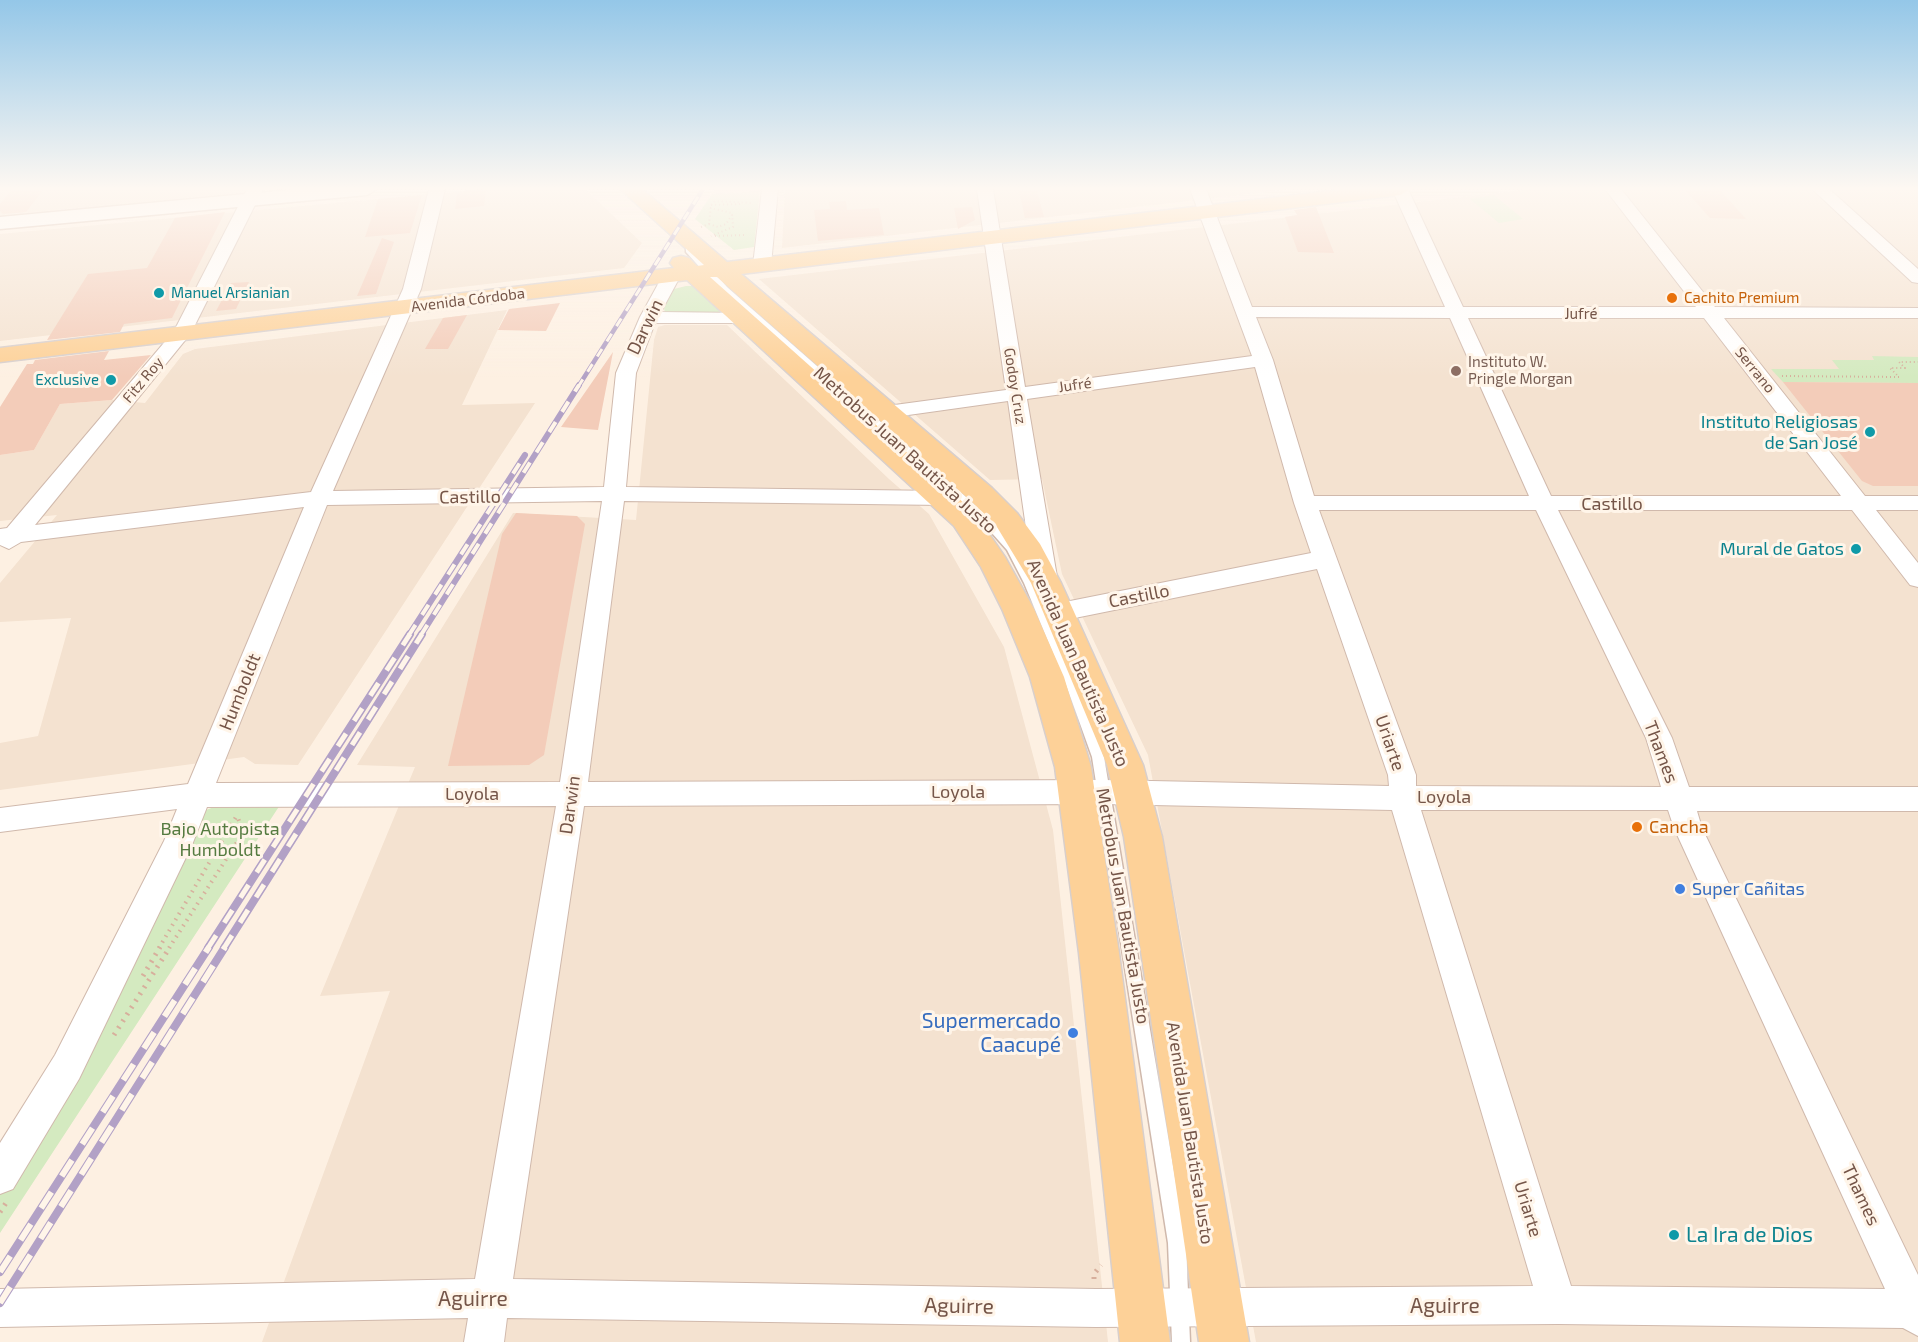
<!DOCTYPE html>
<html>
<head>
<meta charset="utf-8">
<style>
  body { margin:0 }
  canvas { display:block; background:#fdf0e2 }
</style>
</head>
<body>
<canvas width="1918" height="1342"></canvas>
<script>
const g = document.querySelector('canvas').getContext('2d');
g.lineJoin = 'round';
function fill(path, color) {
  g.fillStyle = color;
  g.fill(path, 'evenodd');
}
function toPath(rows) {
  const path = new Path2D();
  for (const r of rows) {
    path.moveTo(r[0], r[1]);
    for (let i = 2; i < r.length; i += 2) path.lineTo(r[i], r[i + 1]);
  }
  return path;
}
function trace(path, color, width, dash) {
  g.strokeStyle = color;
  g.lineWidth = width;
  g.lineCap = dash ? 'butt' : 'round';
  g.setLineDash(dash || []);
  g.stroke(path);
}
function drawText(font, color, halo, rows, align = 'center') {
  g.font = font + ' "Exo 2",sans-serif';
  g.lineWidth = 6;
  g.setLineDash([]);
  g.textBaseline = 'middle';
  g.strokeStyle = halo;
  g.fillStyle = color;
  for (const [text, x, y, turn = 0] of rows) {
    g.save();
    g.translate(x, y);
    g.rotate((+turn || 0) * Math.PI / 180);
    g.textAlign = isNaN(turn) ? turn : align;
    if (halo) g.strokeText(text, 0, 0);
    g.fillText(text, 0, 0);
    g.restore();
  }
}
fill(toPath([
  [0,189,284,189,0,215],
  [486,189,585,189,642,243,624,268,0,341,0,234],
  [715,189,1291,189,782,248,785,190,712,194],
  [1531,189,1918,189,1918,1342,1256,1342,1148,755,1062,574,1042,479,990,480,759,279],
  [507,310,462,405,535,403,298,765,255,764,244,757,0,790,0,743,38,736,71,618,0,622,0,583,57,515,0,521,0,455,34,450,60,404,112,400,145,403,183,354,195,349],
  [665,325,727,325,889,479,929,514,1004,647,1053,830,1108,1342,262,1342,390,991,320,996,415,767,357,765,513,513,636,520,654,340,658,327]
]), '#f4e2d0');
fill(toPath([
  [760,191,754,247,734,250,695,219,712,194],
  [1494,195,1523,219,1499,223,1470,199],
  [686,286,692,286,722,312,719,316,665,313,664,308,674,289],
  [1872,356,1918,357,1918,383,1783,382,1771,369,1839,369,1832,360,1874,360],
  [280,805,0,1233,0,1191,201,812,214,807]
]), '#d4eac0');
fill(toPath([
  [44,189,26,212,3,214,0,211,0,204,12,190],
  [486,189,484,206,455,209,457,194,467,190],
  [1684,189,1719,189,1746,219,1710,218],
  [1019,191,1037,191,1044,217,1025,218],
  [422,195,410,233,365,237,378,199],
  [846,201,847,210,879,208,884,235,818,241,814,210,830,209,829,202],
  [972,207,975,220,958,229,954,208],
  [1316,207,1334,253,1298,252,1285,217,1297,215,1294,210],
  [225,212,172,318,124,324,120,332,47,340,88,274,147,268,175,218],
  [382,238,394,242,376,294,357,296],
  [249,282,236,309,216,311,231,283],
  [560,303,546,331,498,330,509,309],
  [467,315,448,349,425,349,443,318],
  [109,351,104,360,151,355,112,400,60,404,34,450,0,455,0,407,27,364,33,364,35,360],
  [613,352,598,430,561,427],
  [1783,382,1918,383,1918,486,1873,486,1862,481],
  [516,513,577,516,585,524,544,755,529,765,448,766,502,534]
]), '#f3ccb9');
const service = toPath([
  [686,248,692,248,727,287,999,526,1015,545,1036,583,1077,682,1104,757,1186,1243,1190,1342,1172,1342,1168,1243,1092,757,1065,682,1024,583,1007,550,991,532,721,291,686,252,686,248]
]);
const minor = toPath([
  [247,189,263,189,191,333,35,525,311,492,403,289,429,189,445,189,421,289,333,491,604,487,616,373,640,317,663,275,672,270,681,275,661,312,743,313,752,318,743,323,655,323,636,373,626,487,943,491,951,493,954,498,951,503,943,505,624,501,588,782,1104,780,1389,786,1388,775,1317,569,1060,621,1051,618,1048,612,1051,606,1060,603,1311,553,1294,503,1255,367,1027,399,1057,577,1053,583,1045,585,1037,583,1033,577,1008,401,887,418,880,416,877,412,880,408,887,406,1006,390,977,189,993,189,1025,387,1252,356,1190,189,1206,189,1252,307,1445,307,1392,189,1408,189,1463,307,1696,307,1605,189,1621,189,1715,307,1918,308,1918,318,1724,318,1865,496,1918,496,1918,510,1876,510,1918,563,1918,587,1910,585,1852,510,1558,510,1672,738,1689,787,1918,787,1918,811,1697,811,1702,828,1918,1275,1918,1336,1903,1328,1558,1324,1096,1327,507,1318,504,1342,464,1342,468,1318,0,1327,0,1289,475,1279,556,806,207,807,192,845,79,1079,13,1189,0,1194,0,1143,55,1055,164,841,177,809,0,832,0,808,188,784,304,507,21,542,9,549,0,545,0,529,7,528,174,331,247,189],
  [1256,317,1450,318,1529,496,1314,496,1273,360,1256,317],
  [1468,318,1704,318,1841,496,1551,496,1468,318],
  [602,501,560,782,216,783,327,505,602,501],
  [1319,510,1536,510,1646,738,1661,787,1416,786,1416,775,1319,510],
  [1104,804,1392,810,1533,1286,1096,1289,513,1279,584,806,1104,804],
  [1421,810,1668,810,1674,828,1885,1289,1571,1286,1421,810],
  [762,189,778,189,771,265,762,270,753,265,762,189],
  [1812,189,1829,189,1918,269,1918,283,1912,282,1812,189]
]);
const secondary = toPath([
  [299,189,377,189,367,195,0,229,0,217,299,189]
]);
const primary = toPath([
  [620,189,642,189,727,262,1347,189,1410,189,1400,195,741,274,992,488,1017,513,1040,544,1061,583,1143,765,1162,837,1249,1342,1199,1342,1124,837,1107,765,1031,583,997,527,972,502,717,277,710,277,974,512,1005,557,1034,609,1064,677,1091,767,1119,953,1170,1342,1120,1342,1079,953,1055,767,1030,677,1002,609,981,567,954,526,687,280,0,362,0,348,674,268,670,263,673,258,681,256,689,258,697,266,704,265,620,189]
]);
trace(service, '#d0b9ac', 3);
trace(minor, '#d0b9ac', 2);
trace(secondary, '#d3b8a8', 3);
trace(primary, '#d8cfcc', 3);
trace(toPath([
  [711,205,741,204],
  [710,208,732,213,733,227,711,236],
  [709,224,718,227,726,224,732,215],
  [701,227,709,224,711,205,715,201,751,203],
  [715,236,746,235],
  [1782,376,1899,377,1890,368,1905,368,1899,362,1918,362]
]), '#d7af9c', 2, [1, 3]);
trace(toPath([
  [159,948,236,817],
  [169,948,243,833,237,815]
]), '#d7af9c', 4, [1.5, 5]);
trace(toPath([
  [143,976,160,947],
  [114,1035,170,947],
  [0,1212,6,1203],
  [1094,1279,1094,1274,1101,1265]
]), '#d7af9c', 5, [2, 6]);
fill(service, '#fff');
fill(minor, '#fff');
fill(secondary, '#fff');
fill(primary, '#fdd198');
const railFar3 = toPath([
  [578,387,703,189]
]);
const railFar2 = toPath([
  [409,635,525,455],
  [421,635,579,385]
]);
const railFar1 = toPath([
  [208,948,410,634],
  [224,948,422,634]
]);
const rail = toPath([
  [0,1272,209,947],
  [0,1303,225,947]
]);
trace(railFar3, '#b2a1c6', 4.5);
trace(railFar2, '#b2a1c6', 6);
trace(railFar1, '#b2a1c6', 8);
trace(rail, '#b2a1c6', 8);
trace(railFar3, '#fff5e9', 3, [9]);
trace(railFar2, '#fff5e9', 4, [12]);
trace(railFar1, '#fff5e9', 5, [15]);
trace(rail, '#fff5e9', 6, [19]);
const sky = g.createLinearGradient(0, 0, 0, 377);
sky.addColorStop(0, '#94c7e8');
sky.addColorStop(0.5, '#fef8f2');
sky.addColorStop(1, '#fef8f200');
g.fillStyle = sky;
g.fillRect(0, 0, 1918, 377);
for (const [x, y, r, color] of [
  [159,293,6,"#0f9aa8"],
  [1672,298,6,"#e8710a"],
  [1456,371,6,"#8d6e63"],
  [111,380,6,"#0f9aa8"],
  [1870,432,6,"#0f9aa8"],
  [1856,549,6,"#0f9aa8"],
  [1637,827,6,"#e8710a"],
  [1680,889,6,"#3f7fe0"],
  [1073,1033,6,"#3f7fe0"],
  [1674,1235,6,"#0f9aa8"]
]) {
  const dot = new Path2D();
  dot.arc(x, y, r, 0, 2 * Math.PI);
  g.fillStyle = color;
  g.fill(dot);
  trace(dot, '#fff5e9', 2);
}
drawText('15px', '#0d838f', '#fff5e9', [
  ["Manuel Arsianian",171,293],
  ["Exclusive",99,380,"right"]
], 'left');
drawText('15px', '#c56008', '#fff5e9', [
  ["Cachito Premium",1684,298]
], 'left');
drawText('15px', '#755548', '#fff5e9', [
  ["Avenida Córdoba",468,300,-7],
  ["Jufré",1581,314],
  ["Serrano",1755,370,51],
  ["Fitz Roy",143,380,-50],
  ["Jufré",1075,385,-8],
  ["Godoy Cruz",1015,386,81]
]);
drawText('15px', '#785e54', '#fff5e9', [
  ["Instituto W.",1468,362],
  ["Pringle Morgan",1468,379]
], 'left');
drawText('18px', '#755548', '#fff5e9', [
  ["Darwin",645,327,-64],
  ["Metrobus Juan Bautista Justo",905,450,42],
  ["Castillo",470,497,-1],
  ["Castillo",1612,504],
  ["Castillo",1139,596,-11],
  ["Avenida Juan Bautista Justo",1078,663,66],
  ["Humboldt",240,692,-68],
  ["Uriarte",1390,743,71],
  ["Thames",1661,752,69],
  ["Loyola",958,792],
  ["Loyola",472,794],
  ["Loyola",1444,797],
  ["Darwin",570,805,-82],
  ["Metrobus Juan Bautista Justo",1123,906,80],
  ["Avenida Juan Bautista Justo",1190,1133,81],
  ["Thames",1861,1195,65],
  ["Uriarte",1528,1209,73]
]);
drawText('18px', '#0d838f', '#fff5e9', [
  ["Instituto Religiosas",1858,422],
  ["de San José",1858,443],
  ["Mural de Gatos",1844,549]
], 'right');
drawText('18px', '#c56008', '#fff5e9', [
  ["Cancha",1649,827]
], 'left');
drawText('18px', '#557b40', '#fff5e9', [
  ["Bajo Autopista",220,829],
  ["Humboldt",220,850]
]);
drawText('18px', '#366cbe', '#fff5e9', [
  ["Super Cañitas",1692,889]
], 'left');
drawText('21px', '#366cbe', '#fff5e9', [
  ["Supermercado",1061,1021],
  ["Caacupé",1061,1045]
], 'right');
drawText('21px', '#0d838f', '#fff5e9', [
  ["La Ira de Dios",1686,1235]
], 'left');
drawText('21px', '#755548', '#fff5e9', [
  ["Aguirre",473,1299],
  ["Aguirre",959,1306,1],
  ["Aguirre",1445,1306]
]);
</script>
</body>
</html>
